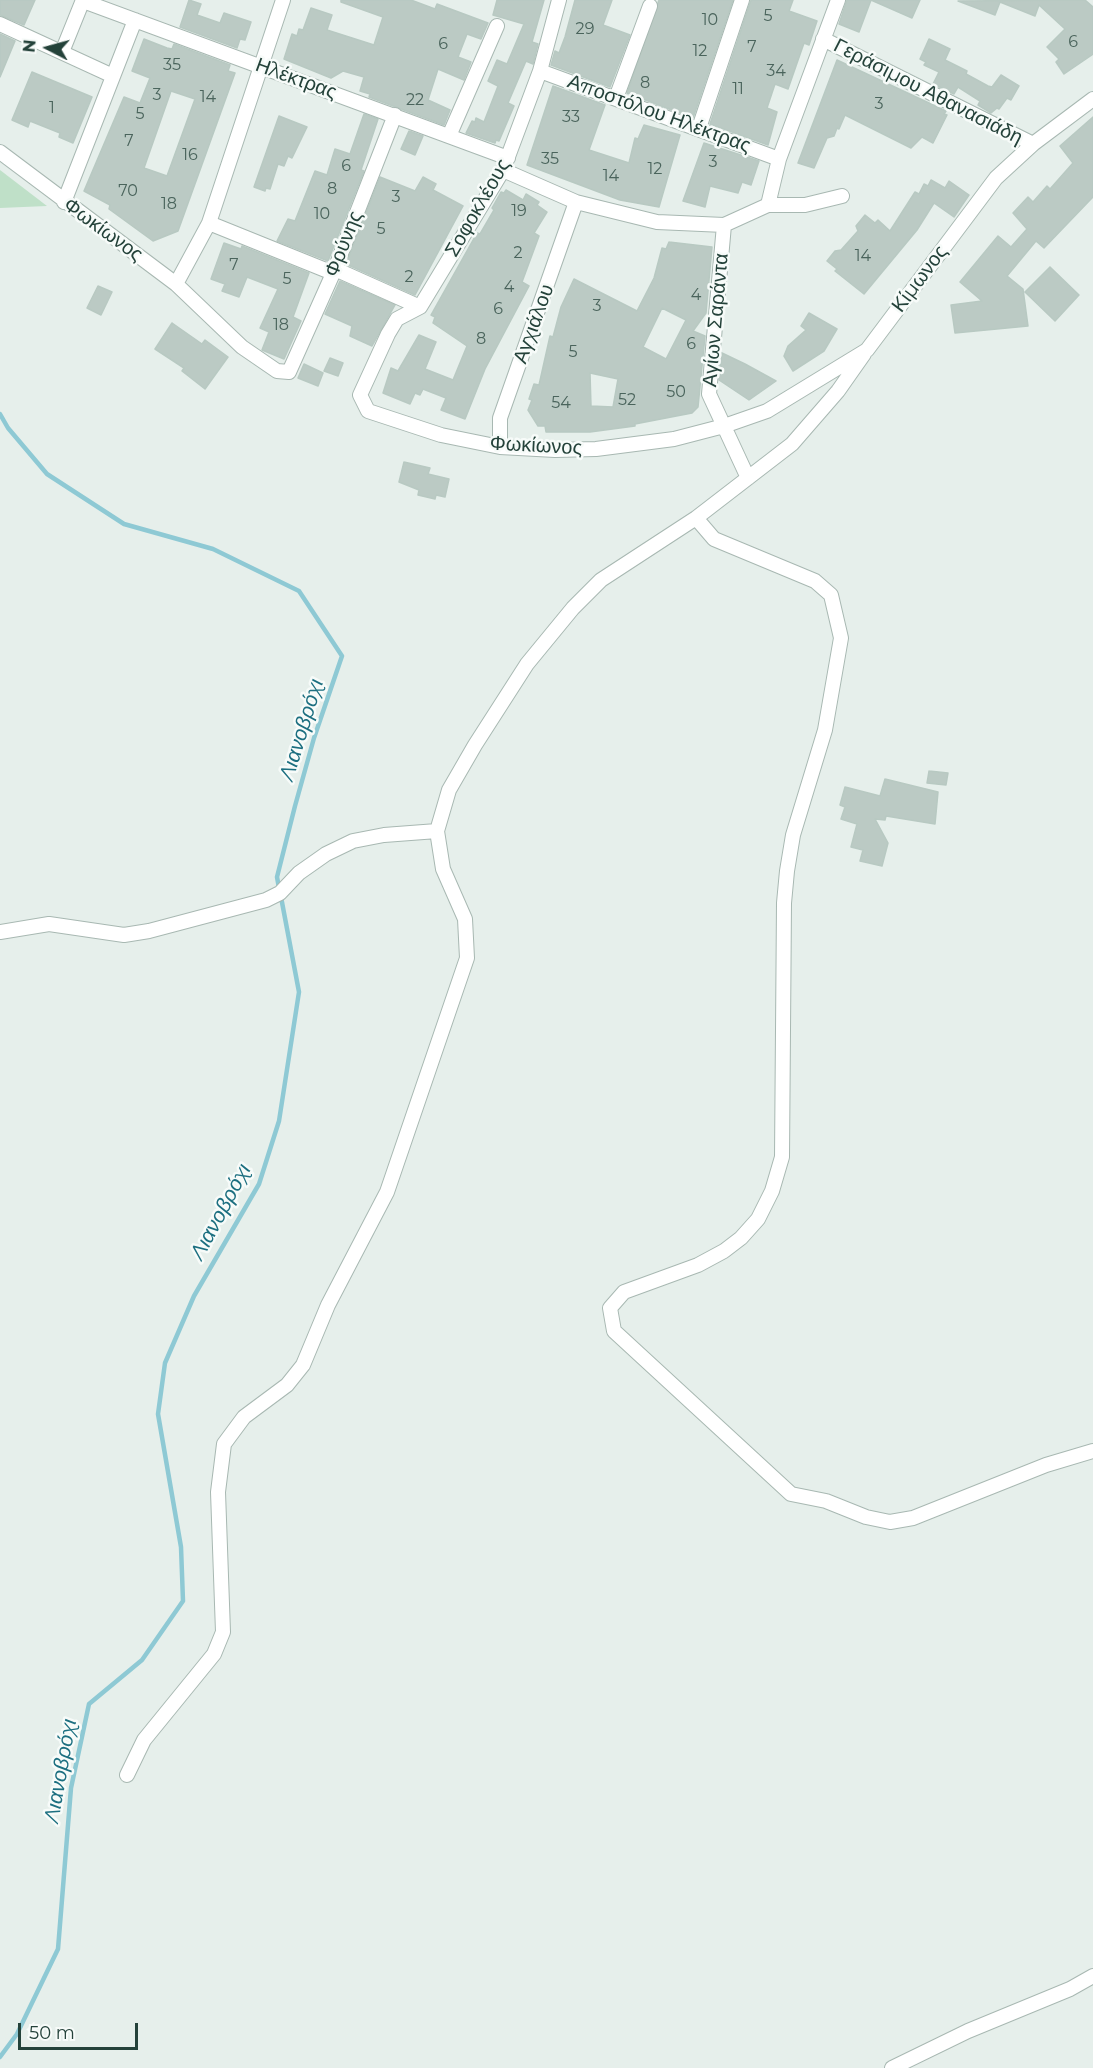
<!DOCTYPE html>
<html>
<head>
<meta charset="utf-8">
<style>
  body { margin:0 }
  #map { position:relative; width:1093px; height:2068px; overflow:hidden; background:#e6efeb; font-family:Montserrat,sans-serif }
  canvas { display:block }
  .north { position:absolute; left:18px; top:18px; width:60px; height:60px; -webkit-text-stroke:4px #f7fbf9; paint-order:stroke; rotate:276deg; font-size:16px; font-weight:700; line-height:24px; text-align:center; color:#24423a }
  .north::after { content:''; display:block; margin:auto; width:21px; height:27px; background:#24423a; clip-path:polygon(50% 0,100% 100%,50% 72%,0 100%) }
  .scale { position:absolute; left:18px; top:2023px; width:120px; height:27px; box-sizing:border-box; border:3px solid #24423a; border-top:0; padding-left:8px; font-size:18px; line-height:21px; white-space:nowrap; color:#24423a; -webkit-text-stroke:4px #f7fbf9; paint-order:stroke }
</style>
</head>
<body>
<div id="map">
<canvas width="1093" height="2068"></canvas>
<div class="north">N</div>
<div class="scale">50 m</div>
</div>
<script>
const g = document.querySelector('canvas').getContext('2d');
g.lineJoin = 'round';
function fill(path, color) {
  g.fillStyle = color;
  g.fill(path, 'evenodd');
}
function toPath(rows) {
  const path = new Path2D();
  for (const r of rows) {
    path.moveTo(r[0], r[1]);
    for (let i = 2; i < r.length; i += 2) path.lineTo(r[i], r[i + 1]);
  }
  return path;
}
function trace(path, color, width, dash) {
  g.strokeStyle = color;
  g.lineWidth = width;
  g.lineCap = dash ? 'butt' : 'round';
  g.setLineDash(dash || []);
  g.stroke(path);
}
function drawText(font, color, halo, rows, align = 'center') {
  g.font = font + ' Montserrat,sans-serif';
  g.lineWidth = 5;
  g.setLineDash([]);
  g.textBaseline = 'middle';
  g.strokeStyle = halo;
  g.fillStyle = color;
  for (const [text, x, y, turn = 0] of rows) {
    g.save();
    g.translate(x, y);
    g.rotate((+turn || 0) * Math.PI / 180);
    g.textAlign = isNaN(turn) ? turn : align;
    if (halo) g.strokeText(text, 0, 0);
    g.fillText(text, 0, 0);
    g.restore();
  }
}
fill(toPath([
  [0,170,47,206,0,208]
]), '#bfe0c8');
trace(toPath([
  [0,414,8,428,47,474,124,524,213,549,299,591,342,656,314,738,295,806,277,877,279,888],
  [0,2057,17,2034,58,1949,71,1788,89,1704,142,1660,183,1601,181,1547,158,1414,165,1363,194,1296,259,1184,279,1121,299,992,281,897]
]), '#8ec9d4', 4.5);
const building = toPath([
  [0,0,35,0,24,25,0,15,0,0],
  [189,0,201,4,197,15,220,23,224,13,251,22,245,40,240,39,237,48,180,27,189,0],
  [341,0,411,0,435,9,437,4,488,23,481,39,467,34,458,57,471,62,464,80,438,69,428,100,450,110,444,125,369,97,370,94,360,91,364,77,343,71,331,78,284,59,292,34,297,36,299,29,303,30,311,8,332,15,327,30,374,45,383,17,341,2,341,0],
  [497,0,544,0,532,42,538,44,533,64,526,61,508,103,514,106,499,141,496,140,495,143,466,133,472,121,475,122,476,118,484,122,498,86,488,81,497,60,507,64,524,24,493,15,497,0],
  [575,0,612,0,603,25,630,35,610,87,551,65,555,51,559,53,565,37,575,0],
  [659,0,733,0,693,118,627,93,659,0],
  [751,0,793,0,789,11,817,21,809,45,804,43,788,89,775,84,767,108,777,112,768,145,710,124,751,0],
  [847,0,920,0,912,18,871,0,859,32,839,24,847,0],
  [1085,0,1093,7,1093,54,1064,74,1056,62,1059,59,1047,47,1065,29,1039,5,1035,16,1000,2,995,15,958,1,1085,0],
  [0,34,15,41,0,77,0,34],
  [144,39,167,48,172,49,174,44,230,65,228,71,235,73,178,231,153,241,109,209,110,205,84,191,124,97,140,103,150,78,132,71,144,39],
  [171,91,195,99,167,176,144,168,171,91],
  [929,39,950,49,945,60,967,71,966,74,988,86,992,87,1001,75,1019,86,1011,100,1007,98,999,109,997,108,991,113,978,105,980,101,958,87,954,94,933,84,939,72,924,65,926,62,920,59,929,39],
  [837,60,946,111,944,114,947,115,933,143,922,137,911,148,845,115,839,129,837,128,834,136,827,138,814,168,798,163,837,60],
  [32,72,92,97,73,143,59,137,60,133,30,121,28,127,12,120,32,72],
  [553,86,605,105,589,150,629,163,635,138,638,139,644,125,680,135,659,207,620,200,527,165,553,86],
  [364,114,378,119,361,170,364,171,328,261,277,241,288,219,295,221,315,171,327,175,335,149,350,154,364,114],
  [279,116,307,127,292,158,288,156,284,166,278,164,270,189,266,188,265,191,254,187,279,116],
  [1093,117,1093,197,1044,248,1036,241,1007,276,1023,289,1028,326,955,333,951,305,982,301,960,282,998,236,1011,247,1027,229,1013,213,1028,197,1033,202,1047,186,1050,189,1073,163,1060,146,1093,117],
  [409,131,423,136,415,155,401,149,409,131],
  [704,143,759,161,751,185,742,182,738,193,710,186,705,207,683,201,704,143],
  [380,177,415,191,423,177,436,184,433,190,463,206,415,295,346,264,380,177],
  [931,180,945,188,949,181,969,195,954,217,934,203,917,230,864,294,835,271,837,269,827,261,835,251,841,250,858,231,856,226,865,215,875,223,878,220,890,231,915,192,919,194,924,184,928,186,931,180],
  [506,190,523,200,526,194,539,202,537,205,547,212,534,233,539,236,522,282,529,286,485,369,465,419,441,410,446,398,423,389,420,395,415,393,410,404,383,393,391,368,398,371,419,335,436,342,425,369,453,380,467,346,433,323,435,317,431,315,477,233,480,234,494,210,492,208,501,192,504,193,506,190],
  [669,242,712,247,706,313,693,331,705,336,698,407,692,413,635,424,635,426,590,432,546,432,545,426,538,426,528,410,532,400,529,399,534,384,539,385,550,336,553,337,561,307,574,279,637,311,654,278,662,248,666,249,669,242],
  [662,308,686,320,666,359,643,347,662,308],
  [590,373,618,379,613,407,591,406,590,373],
  [224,243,241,249,242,246,309,273,293,317,301,321,284,359,262,350,269,332,260,328,278,289,247,277,239,297,222,291,225,284,211,279,224,243],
  [1050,267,1079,295,1055,321,1025,292,1050,267],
  [340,281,395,305,372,346,350,336,352,326,325,314,340,281],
  [98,286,112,292,101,315,87,308,98,286],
  [809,313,837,329,824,351,793,371,784,356,788,346,806,330,801,326,809,313],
  [172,323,202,344,205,340,228,357,205,389,182,371,184,368,155,349,172,323],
  [722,353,745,364,776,381,749,400,719,380,722,353],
  [330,358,343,363,338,376,324,371,330,358],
  [304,364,323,373,318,386,298,378,304,364],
  [404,462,430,468,428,474,449,479,445,497,436,495,435,499,418,495,419,490,399,482,404,462],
  [929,771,948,773,946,785,927,783,929,771],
  [885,779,938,792,935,824,886,816,885,820,875,819,888,843,882,866,860,861,863,850,851,847,857,824,841,819,845,807,840,805,845,787,880,796,885,779]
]);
fill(building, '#bbcac4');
trace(building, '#b8c9c2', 1.5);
const minor = toPath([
  [559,0,540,71,503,170,420,307,397,319,388,334,360,395,368,411,441,435,500,447,555,450,596,449,674,439,724,426,767,411,867,350,996,178,1033,144,1093,99],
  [83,1,508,158],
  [0,24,113,76],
  [823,39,1033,144],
  [62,52,83,0],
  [540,71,779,159],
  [616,98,650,6],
  [699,128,742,0],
  [449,136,497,26],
  [0,152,176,284,242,347,277,371,289,372,335,269,395,115],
  [503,170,576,202,657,222,724,225,768,205,805,205,842,196],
  [64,202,135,20],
  [768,205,779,159,838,0],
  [209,223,333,273],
  [724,225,709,394,748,478],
  [335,269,420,307],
  [176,284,209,223,283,0],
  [500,447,500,418,576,202],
  [696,518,714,539,815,581,831,595,841,638,825,730,793,835,787,871,784,903,782,1157,772,1191,758,1219,741,1238,724,1251,698,1265,624,1292,610,1308,614,1331,791,1494,826,1501,866,1517,890,1522,913,1518,1046,1465,1093,1451],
  [437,831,449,790,475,745,527,664,573,608,601,580,696,518,792,444,838,391,864,354],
  [0,932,49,924,124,935,149,931,266,900,280,893,299,873,326,854,353,841,384,835,437,831,443,869,465,919,467,958,387,1192,328,1305,303,1365,287,1385,244,1417,224,1444,218,1492,223,1632,214,1654,144,1740,127,1775],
  [892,2068,968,2031,1070,1989,1093,1976]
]);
trace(minor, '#a8b8b2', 16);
trace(minor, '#fff', 14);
drawText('16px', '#4a645c', null, [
  ["5",768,16],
  ["10",710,20],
  ["29",585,29],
  ["6",1073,42],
  ["6",443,44],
  ["7",752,47],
  ["12",700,51],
  ["35",172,65],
  ["34",776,71],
  ["8",645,83],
  ["11",738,89],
  ["3",157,95],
  ["14",208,97],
  ["22",415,100],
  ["3",879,104],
  ["1",52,108],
  ["5",140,114],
  ["33",571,117],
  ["7",129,141],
  ["16",190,155],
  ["35",550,159],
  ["3",713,162],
  ["6",346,166],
  ["12",655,169],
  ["14",611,176],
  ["8",332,189],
  ["70",128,191],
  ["3",396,197],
  ["18",169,204],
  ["19",519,211],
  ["10",322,214],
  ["5",381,229],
  ["2",518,253],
  ["14",863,256],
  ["7",234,265],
  ["2",409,277],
  ["5",287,279],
  ["4",509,287],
  ["4",696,295],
  ["3",597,306],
  ["6",498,309],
  ["18",281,325],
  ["8",481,339],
  ["6",691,344],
  ["5",573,352],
  ["50",676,392],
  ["52",627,400],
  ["54",561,403]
]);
drawText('20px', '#24423a', '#f7fbf9', [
  ["Ηλέκτρας",296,79,20],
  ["Γεράσιμου Αθανασιάδη",928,92,27],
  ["Αποστόλου Ηλέκτρας",659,114,20],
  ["Σοφοκλέους",478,208,-60],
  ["Φωκίωνος",103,230,36],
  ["Φρύνης",344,244,-68],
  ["Κίμωνος",920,279,-53],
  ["Αγίων Σαράντα",716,320,-85],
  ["Αγχιάλου",534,324,-70],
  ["Φωκίωνος",536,446,3]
]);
drawText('italic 21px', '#1c6f80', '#f7fbf9', [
  ["Λιανοβρόχι",302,730,-73],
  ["Λιανοβρόχι",221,1212,-62],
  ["Λιανοβρόχι",61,1771,-80]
]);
</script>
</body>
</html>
